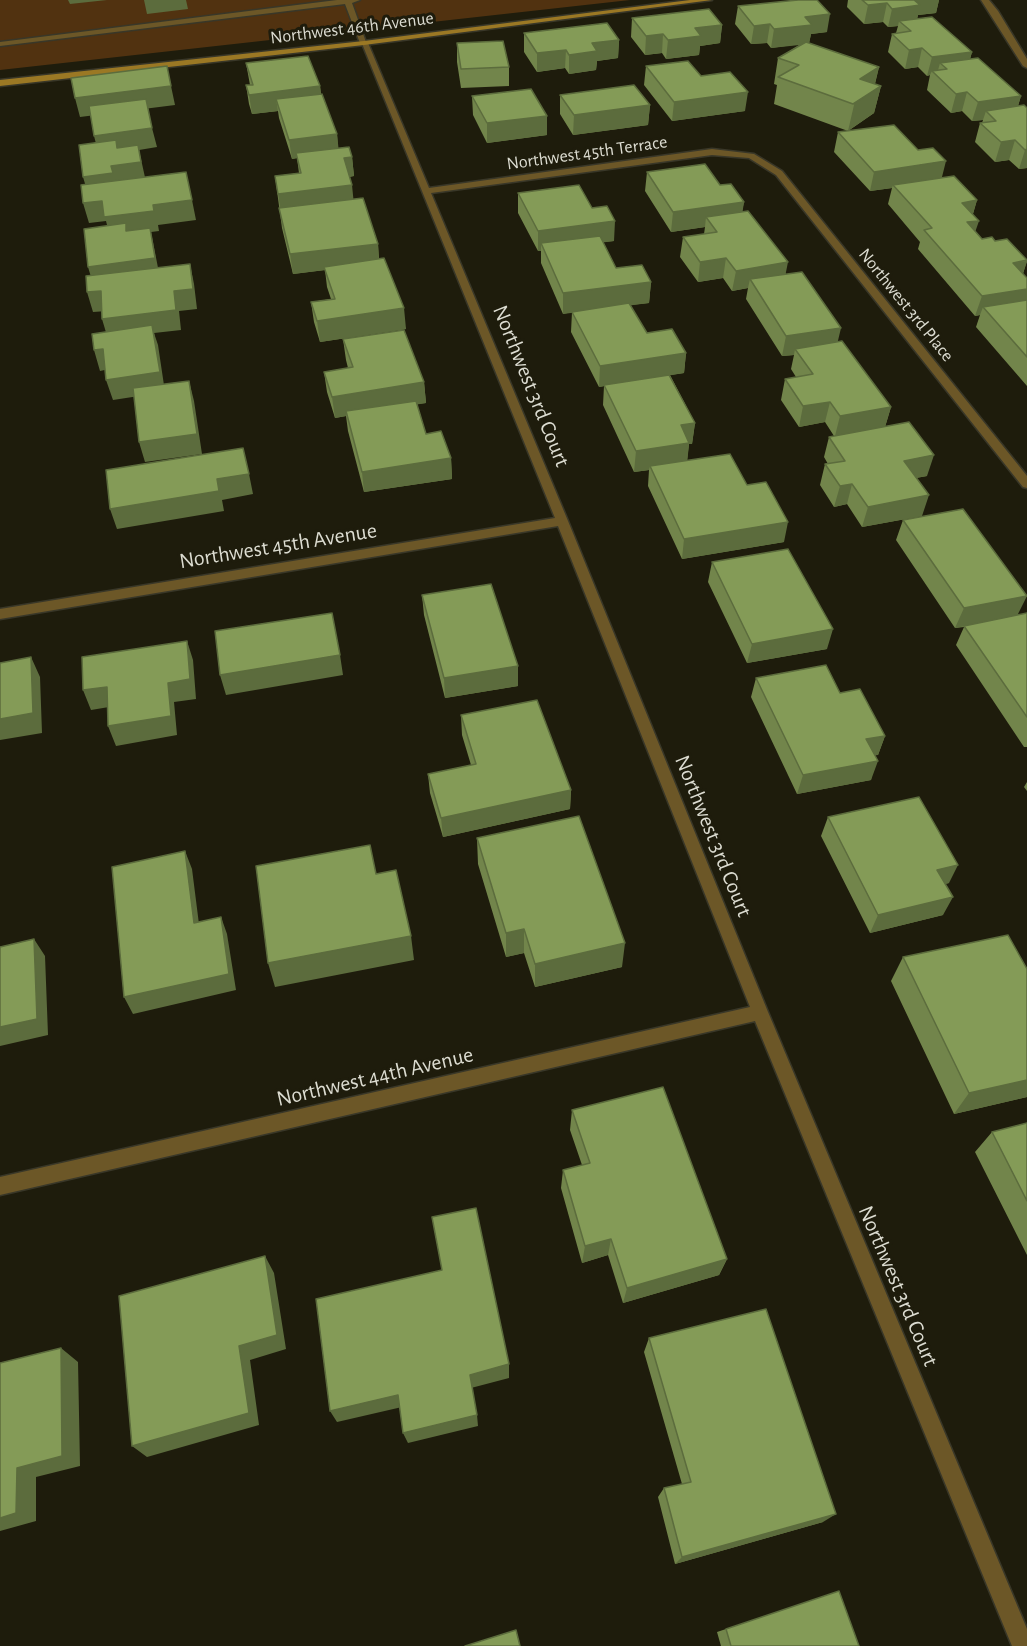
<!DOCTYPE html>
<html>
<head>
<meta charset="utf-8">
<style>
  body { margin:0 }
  canvas { display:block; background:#1e1c0c }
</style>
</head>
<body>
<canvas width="1027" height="1646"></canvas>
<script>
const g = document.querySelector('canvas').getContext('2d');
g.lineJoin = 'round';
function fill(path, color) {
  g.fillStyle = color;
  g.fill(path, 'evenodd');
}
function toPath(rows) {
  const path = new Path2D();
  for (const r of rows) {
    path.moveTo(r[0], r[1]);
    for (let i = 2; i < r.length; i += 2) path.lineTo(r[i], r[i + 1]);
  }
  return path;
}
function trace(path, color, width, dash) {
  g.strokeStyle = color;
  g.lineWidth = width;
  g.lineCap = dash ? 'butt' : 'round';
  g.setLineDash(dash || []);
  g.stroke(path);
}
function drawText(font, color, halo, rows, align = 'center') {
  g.font = font + ' "Alegreya Sans",sans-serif';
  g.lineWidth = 6;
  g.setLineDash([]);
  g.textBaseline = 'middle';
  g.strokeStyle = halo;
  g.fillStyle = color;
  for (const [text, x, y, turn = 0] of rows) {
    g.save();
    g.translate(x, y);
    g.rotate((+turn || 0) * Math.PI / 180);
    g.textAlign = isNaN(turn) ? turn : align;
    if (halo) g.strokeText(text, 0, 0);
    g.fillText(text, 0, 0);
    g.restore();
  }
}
fill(toPath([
  [0,0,630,0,0,70]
]), '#513210');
const lane = toPath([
  [337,0,360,0,352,3,367,45,360,43,345,4,0,46,0,42,337,0]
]);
const street = toPath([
  [981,0,989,0,998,11,1027,59,1027,68,1023,66,981,0],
  [361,41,368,43,429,188,712,149,754,154,782,171,1027,476,1027,488,1023,487,776,175,749,158,712,155,431,193,568,521,768,1012,1027,1629,1027,1646,1012,1646,755,1021,0,1195,0,1177,750,1007,558,526,0,619,0,609,555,518,361,41]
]);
const secondary = toPath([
  [690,0,712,0,364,45,0,86,0,80,364,41,690,0]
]);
trace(lane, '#393728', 3);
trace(street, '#393728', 3);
trace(secondary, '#393728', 3);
fill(lane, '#6c5727');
fill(street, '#6c5727');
fill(secondary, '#9b7824');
fill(toPath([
  [848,0,939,0,936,13,918,15,917,19,972,52,970,59,1021,96,1018,106,1024,105,1027,168,1019,169,1009,160,995,162,975,142,980,123,982,123,983,120,972,121,962,111,951,113,927,90,930,75,927,76,918,67,905,69,888,52,892,34,896,33,898,26,888,27,883,22,864,24,847,7],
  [738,6,827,32,811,34,809,43,879,67,875,84,881,86,874,113,848,131,774,104,777,85,774,84,778,58,801,44,771,48,767,43,751,44,735,24],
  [632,18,722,25,720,43,700,46,699,55,666,59,662,53,645,55,631,37],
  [524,33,619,40,618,58,597,61,596,70,569,74,565,68,537,72,524,52],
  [457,43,509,67,509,86,461,88,457,62],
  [246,63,320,86,321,94,337,134,338,148,352,157,354,176,349,177,353,200,378,244,379,259,406,329,320,342,314,322,311,302,331,299,327,287,325,270,293,274,282,228,275,176,299,173,297,158,292,159,279,118,278,111,252,114,249,104,246,85,250,85],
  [646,66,701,76,745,111,672,121,644,85],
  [560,95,650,105,648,125,573,135,560,114],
  [472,96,547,116,547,135,487,143,473,115],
  [838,132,942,178,977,200,973,214,975,231,982,239,995,241,1027,260,1023,274,1027,278,1027,386,976,327,980,315,975,316,918,249,920,242,888,204,892,188,870,191,834,152],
  [647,172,720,185,744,202,742,211,786,274,838,342,891,407,885,427,927,476,916,478,922,516,862,527,847,504,834,507,820,485,825,464,828,464,824,457,829,437,834,436,825,422,799,427,781,400,785,379,796,377,791,369,794,355,782,356,746,299,748,288,732,291,723,278,698,282,680,257,683,237,704,234,705,227,671,232,645,191],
  [518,193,592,208,614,241,603,242,616,268,651,282,649,303,630,305,647,333,686,353,684,373,670,375,695,423,692,444,689,444,687,460,747,485,784,542,682,559,648,486,649,470,634,472,603,405,604,386,599,387,571,332,572,312,563,314,541,263,541,251,538,251,518,213],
  [343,339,424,382,426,403,417,404,426,434,451,458,452,479,364,492,348,431,346,416,335,418,327,392,324,372,348,368,346,360],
  [903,520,1018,615,1027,613,1027,747,1024,747,956,645,964,627,955,628,896,540],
  [712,562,827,649,747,663,708,582],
  [422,595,518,686,445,698,424,615],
  [756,678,840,693,885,736,878,755,875,755,871,780,797,794,751,697],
  [461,715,571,790,570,809,443,837,430,793,428,774,471,765,462,735],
  [1027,782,1027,791,1024,787],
  [828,817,949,883,945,884,943,915,870,933,821,836],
  [477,838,622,967,535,987,524,953,506,957,478,864],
  [903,957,1027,969,1027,1097,954,1114,891,981],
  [572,1110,727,1259,719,1275,623,1303,608,1255,582,1263,561,1188,563,1170,582,1165,570,1130],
  [1027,1123,1027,1255,975,1152,992,1132],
  [649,1338,823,1522,675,1564,658,1497,664,1488,682,1484,644,1352],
  [726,1629,859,1646,721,1646,717,1632]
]), '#72854b');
fill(toPath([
  [68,0,107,0,70,4],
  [144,0,186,0,188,9,147,14],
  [911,0,939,0,936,13,918,15,916,24,899,21,898,26,888,27,892,9],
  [887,3,883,22,864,24,868,5],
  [830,14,827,32,811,34,809,44,771,48,774,29,805,17],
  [770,24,767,43,751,44,754,26],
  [722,25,720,43,700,46,699,55,666,59,668,40,695,28],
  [663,34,662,53,645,55,646,36],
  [619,40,618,58,597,61,596,70,569,74,569,55,592,43],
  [922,48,918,67,905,69,909,50],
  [566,50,565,68,537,72,537,53],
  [972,52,967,70,947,69,940,63,937,74,932,71,930,75,927,76,932,57],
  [879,67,873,91,881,86,874,113,848,131,860,79],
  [171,86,175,105,80,117,75,98],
  [320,86,322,105,276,99,278,111,252,114,249,95],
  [748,92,745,111,672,121,674,102],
  [967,92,962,111,951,113,956,94],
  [1021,96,1015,115,986,111,983,120,972,121,978,102],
  [650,105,648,125,573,135,574,115],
  [547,116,547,135,487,143,487,123],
  [152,128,157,147,139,150,146,182,89,197,83,177,99,155,94,136],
  [337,134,339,153,296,153,297,158,292,159,289,140],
  [1015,140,1009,160,995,162,1001,142],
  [1027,149,1027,168,1019,169,1025,150],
  [352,157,354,176,346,177,344,158],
  [946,161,941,181,893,185,892,188,870,191,874,172],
  [352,185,354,205,281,213,278,194],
  [192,200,196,220,158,225,159,231,151,232,160,278,94,287,88,267,110,237,106,221,89,223,83,203,102,201,153,205],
  [977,200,971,220,962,203],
  [744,202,741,222,706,217,705,227,671,232,673,212],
  [615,221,614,241,545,250,541,243,541,251,538,251,538,231],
  [979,221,972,241,967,222],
  [378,244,379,264,324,267,325,270,293,274,290,254],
  [726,258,723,278,698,282,700,262],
  [1027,261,1027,262,1020,281,1013,263],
  [788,262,784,282,750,279,748,288,732,291,736,271],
  [190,264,194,284,197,309,179,311,181,330,154,333,158,345,165,392,113,400,106,380,108,339,102,319,174,291],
  [651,282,649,303,563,314,563,293],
  [1027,289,1027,308,983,307,980,315,975,316,982,296],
  [101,291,107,311,93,312,87,292],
  [404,308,406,329,320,342,317,321],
  [841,328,836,349,795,349,794,355,782,356,786,336],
  [103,349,109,369,100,371,94,350],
  [686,353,684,373,599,387,600,366],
  [189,381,194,401,202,454,145,462,139,442],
  [424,382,426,403,347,416,346,411,346,416,335,418,332,397],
  [830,402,825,422,799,427,803,406],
  [891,407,885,427,835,436,840,416],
  [695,423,692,444,689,444,687,464,650,466,649,470,634,472,636,451,681,425],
  [934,455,927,476,898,481,904,461],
  [451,458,452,479,364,492,362,472],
  [249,474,253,494,222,500,224,511,117,529,110,509,217,479],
  [852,484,847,504,834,507,840,486],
  [929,495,922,516,862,527,868,507],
  [788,522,784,542,682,559,684,539],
  [1027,596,1017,616,955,628,964,608],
  [833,629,827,649,747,663,752,644],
  [187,641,193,660,196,699,174,702,177,735,116,746,108,726,168,683],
  [340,655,343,675,226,695,220,675],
  [31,657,40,677,42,733,0,740,0,719],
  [518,666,518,686,445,698,444,678],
  [107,687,115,706,91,710,83,690],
  [885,736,878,755,859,758,866,739],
  [878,761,871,780,797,794,803,775],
  [571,790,570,809,443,837,441,818],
  [185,851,192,869,201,940,194,923],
  [958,865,949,883,928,888,937,870],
  [953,897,943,915,870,933,878,915],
  [221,917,227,934,236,990,133,1014,124,997],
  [524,929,524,953,506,957,506,933],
  [411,936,414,960,275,987,268,963],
  [34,939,45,956,48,1035,0,1046,0,1027],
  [625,943,622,967,535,987,535,964],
  [1027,1080,1027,1097,954,1114,969,1093],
  [611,1239,608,1255,582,1263,585,1246],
  [265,1256,274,1273,286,1349,250,1360,259,1425,147,1457,132,1446,239,1346],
  [727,1259,719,1275,623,1303,627,1288],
  [61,1348,78,1362,80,1466,36,1477,36,1521,0,1531,0,1518,17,1468],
  [509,1364,509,1378,471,1388,470,1375],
  [398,1395,402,1407,337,1422,330,1411],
  [477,1415,478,1426,408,1443,403,1433],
  [836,1514,823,1522,675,1564,682,1557]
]), '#5c6c3d');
const building = toPath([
  [798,0,817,0,830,14,805,17,812,25,774,29,770,24,754,26,738,6,798,0],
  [862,0,914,0,920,5,892,9,887,3,868,5,862,0],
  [709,9,722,25,695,28,701,36,668,40,663,34,646,36,632,18,709,9],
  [932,17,972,52,932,57,922,48,909,50,892,34,911,31,899,21,932,17],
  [607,23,619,40,592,43,597,51,569,55,566,50,537,53,524,33,607,23],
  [503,41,509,67,461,69,457,43,503,41],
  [806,42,879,67,860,79,881,86,853,104,778,77,799,65,778,58,806,42],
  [308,56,320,86,249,95,246,85,253,85,246,63,308,56],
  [978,58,1021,96,978,102,967,92,956,94,932,71,947,69,940,63,978,58],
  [688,61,701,76,730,72,748,92,674,102,646,66,688,61],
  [167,66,171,86,75,98,71,78,167,66],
  [634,85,650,105,574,115,560,95,634,85],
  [531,89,547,116,487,123,472,96,531,89],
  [322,94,337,134,289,140,276,99,322,94],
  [146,99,152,128,94,136,89,106,146,99],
  [1024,105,1027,108,1027,149,1025,150,1015,140,1001,142,980,123,996,121,986,111,1024,105],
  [894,125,918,150,933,148,946,161,874,172,838,132,894,125],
  [116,140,117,148,138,145,141,162,111,166,113,173,83,177,79,145,116,140],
  [349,147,352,157,344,158,352,185,278,194,275,176,301,173,296,153,349,147],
  [705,164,720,185,731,184,744,202,673,212,647,172,705,164],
  [186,172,192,200,153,205,154,211,104,217,102,201,83,203,81,185,186,172],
  [954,176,977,200,962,203,979,221,967,222,982,239,992,237,995,241,1007,239,1027,260,1013,263,1027,278,1027,289,982,296,924,230,932,228,893,185,954,176],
  [579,185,592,208,607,206,615,221,538,231,518,193,579,185],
  [363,198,378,244,290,254,279,208,363,198],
  [748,211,788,262,736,271,726,258,700,262,683,237,717,232,706,217,748,211],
  [126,223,126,231,150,228,155,258,88,267,84,229,126,223],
  [600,236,616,268,642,265,651,282,563,293,541,243,600,236],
  [384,258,404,308,317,321,311,302,335,299,324,267,384,258],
  [190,264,193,289,174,291,176,310,102,319,101,291,87,292,86,276,190,264],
  [802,272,841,328,786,336,750,279,802,272],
  [1027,300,1027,357,983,307,1027,300],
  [629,303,647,333,672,329,686,353,600,366,572,312,629,303],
  [152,325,160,372,106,380,103,349,94,350,92,334,152,325],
  [404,330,424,382,332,397,324,372,353,367,343,339,404,330],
  [842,341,891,407,840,416,830,402,803,406,785,379,813,374,795,349,842,341],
  [669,375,695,423,681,425,689,443,636,451,604,385,669,375],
  [189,381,197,434,139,442,133,388,189,381],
  [416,401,426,434,441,431,451,458,362,472,346,411,416,401],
  [909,422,934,455,904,461,929,495,868,507,852,484,840,486,825,464,845,461,829,437,909,422],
  [243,448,249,474,217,479,219,491,110,509,106,470,243,448],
  [730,454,747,485,766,482,788,522,684,539,650,466,730,454],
  [963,509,1027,596,964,608,903,520,963,509],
  [788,549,833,629,752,644,712,562,788,549],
  [491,584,518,666,444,678,422,595,491,584],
  [332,613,340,655,220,675,215,631,332,613],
  [1027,613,1027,717,964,626,1027,613],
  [187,641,190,679,168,683,171,716,108,726,107,687,83,690,82,657,187,641],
  [31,657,33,713,0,719,0,663,31,657],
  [826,665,840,693,860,689,885,736,866,739,878,761,803,775,756,678,826,665],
  [537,700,571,790,441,818,428,774,476,764,461,715,537,700],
  [919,797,958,865,937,870,953,897,878,915,828,817,919,797],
  [579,816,625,943,535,964,524,929,506,933,477,838,579,816],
  [370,845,376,874,396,870,411,936,268,963,256,866,370,845],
  [185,851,194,923,221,917,229,974,124,997,112,867,185,851],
  [1008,935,1027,969,1027,1080,969,1093,903,957,1008,935],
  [34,939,37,1019,0,1027,0,947,34,939],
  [663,1087,727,1259,627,1288,611,1239,585,1246,563,1170,590,1163,572,1110,663,1087],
  [1027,1123,1027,1201,992,1132,1027,1123],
  [476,1208,509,1364,470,1375,477,1415,403,1433,398,1395,330,1411,316,1299,442,1270,432,1217,476,1208],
  [265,1256,277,1335,239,1346,249,1413,132,1446,119,1296,265,1256],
  [766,1309,836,1514,682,1557,664,1488,691,1482,649,1338,766,1309],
  [61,1348,62,1456,17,1468,16,1513,0,1518,0,1363,61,1348],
  [839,1591,859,1646,731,1646,726,1629,839,1591],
  [516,1630,520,1646,465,1646,516,1630]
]);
fill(building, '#849b57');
trace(building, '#5c6c3d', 1.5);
drawText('18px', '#dcdcd1', '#1e1c0c', [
  ["Northwest 46th Avenue",352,28,-7],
  ["Northwest 45th Terrace",587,153,-8],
  ["Northwest 3rd Place",906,305,51]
]);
drawText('22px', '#dcdcd1', '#1e1c0c', [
  ["Northwest 3rd Court",531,386,68],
  ["Northwest 45th Avenue",278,546,-9],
  ["Northwest 3rd Court",713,836,68],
  ["Northwest 44th Avenue",375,1077,-13],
  ["Northwest 3rd Court",898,1286,67]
]);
</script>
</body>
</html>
